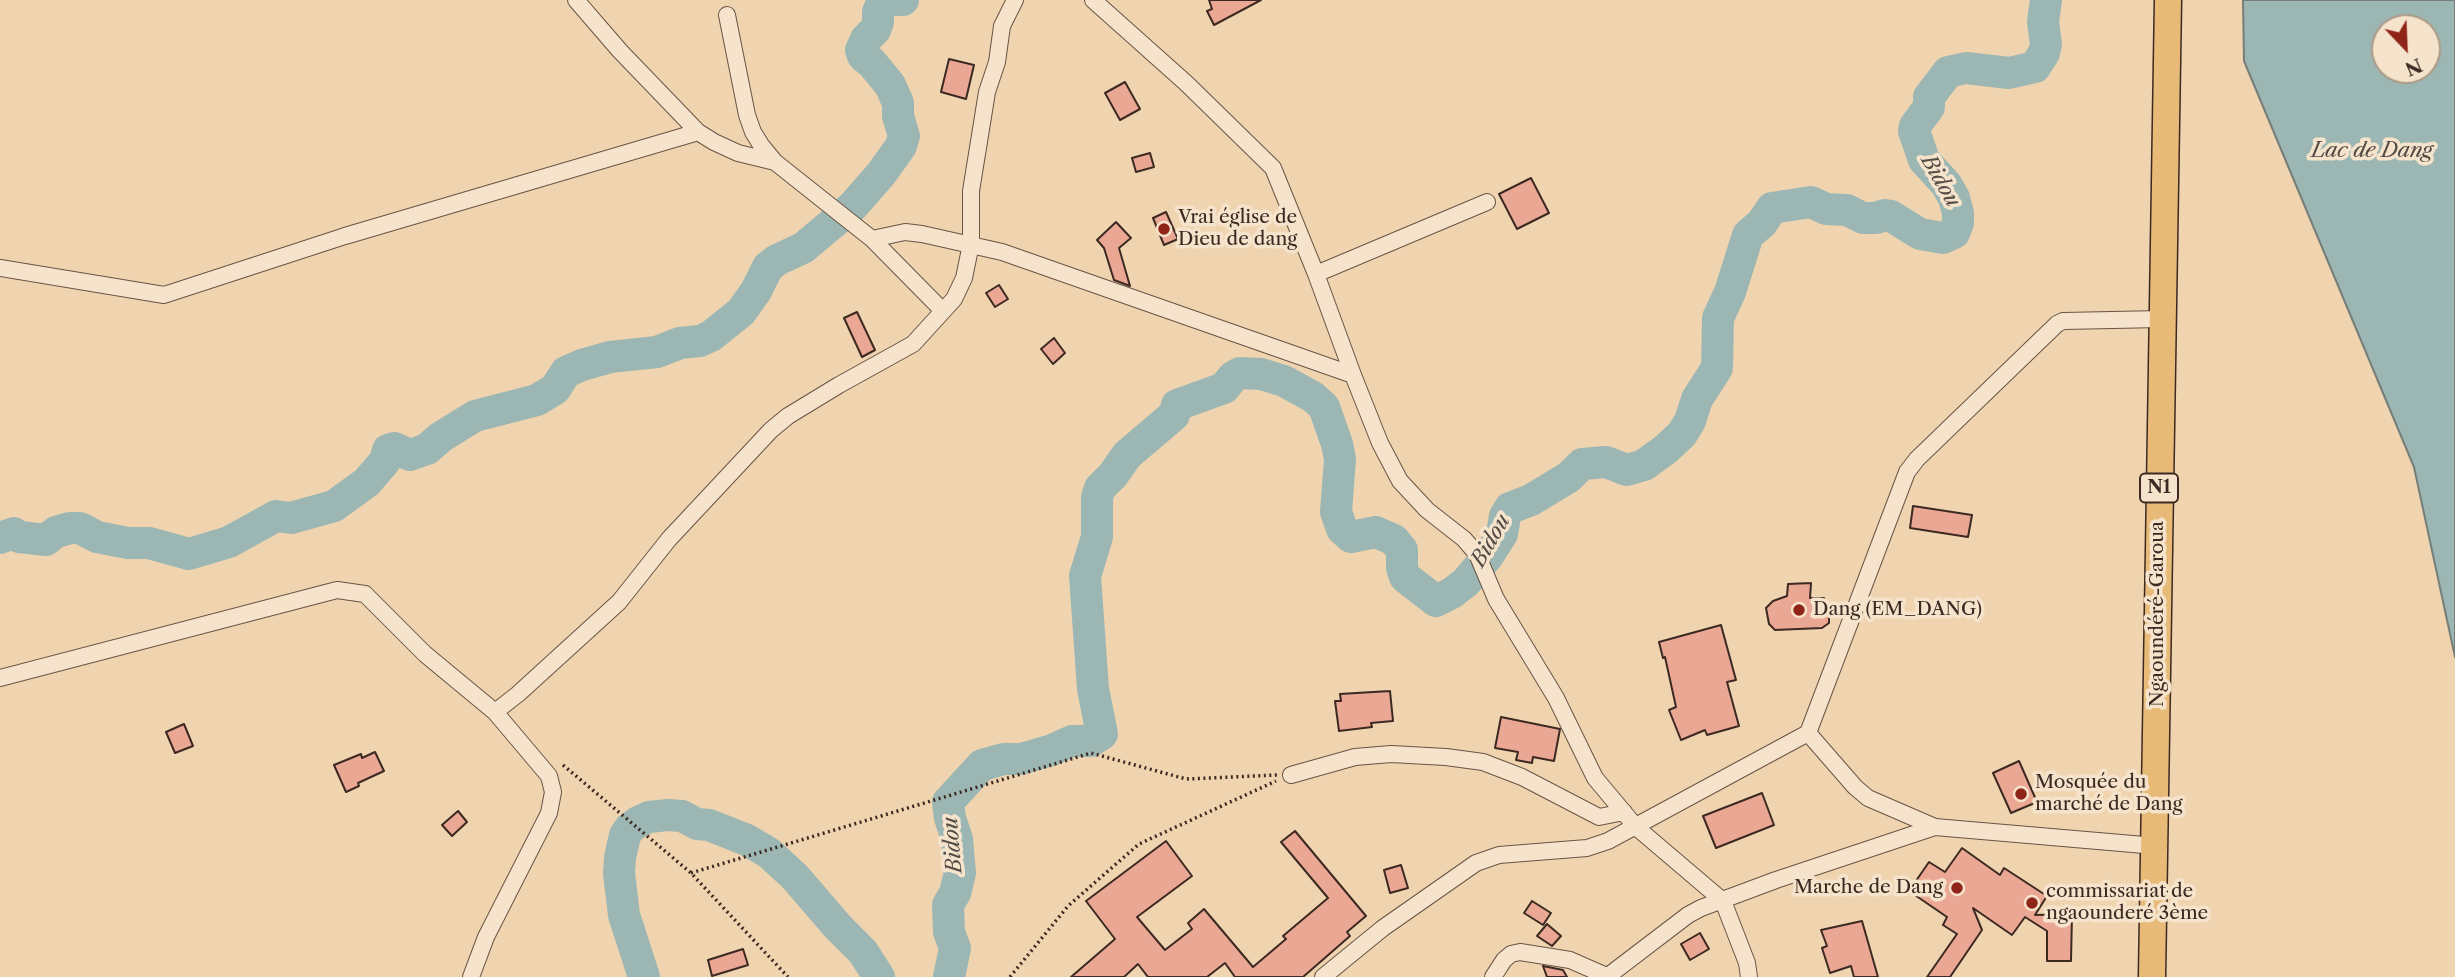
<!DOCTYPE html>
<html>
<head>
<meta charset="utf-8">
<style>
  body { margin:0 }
  #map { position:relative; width:2455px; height:977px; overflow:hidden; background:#f0d4af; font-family:"Libre Caslon Text",serif }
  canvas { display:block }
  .north { position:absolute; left:2371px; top:14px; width:70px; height:70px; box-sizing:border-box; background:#f5e3cb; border:2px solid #ab9987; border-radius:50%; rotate:157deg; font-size:19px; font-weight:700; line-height:28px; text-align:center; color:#3c2922 }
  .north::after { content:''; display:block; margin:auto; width:24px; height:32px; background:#8f2418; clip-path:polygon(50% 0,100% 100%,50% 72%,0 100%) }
</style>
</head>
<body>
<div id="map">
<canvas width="2455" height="977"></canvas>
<div class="north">N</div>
</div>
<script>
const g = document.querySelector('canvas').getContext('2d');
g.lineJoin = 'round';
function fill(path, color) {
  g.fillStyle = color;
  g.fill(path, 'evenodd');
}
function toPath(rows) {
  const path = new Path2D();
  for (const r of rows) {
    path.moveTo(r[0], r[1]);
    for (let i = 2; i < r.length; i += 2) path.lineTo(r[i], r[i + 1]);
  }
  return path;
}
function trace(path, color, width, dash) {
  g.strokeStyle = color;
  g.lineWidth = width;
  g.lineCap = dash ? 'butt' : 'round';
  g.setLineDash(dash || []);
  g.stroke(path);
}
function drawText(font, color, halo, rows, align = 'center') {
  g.font = font + ' "Libre Caslon Text",serif';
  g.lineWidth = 7;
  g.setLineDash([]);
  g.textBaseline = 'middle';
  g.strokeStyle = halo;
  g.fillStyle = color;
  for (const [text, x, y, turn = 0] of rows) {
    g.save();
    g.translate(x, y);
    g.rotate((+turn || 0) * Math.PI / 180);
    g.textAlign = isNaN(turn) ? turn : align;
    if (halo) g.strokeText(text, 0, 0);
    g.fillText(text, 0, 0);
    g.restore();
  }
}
const water = toPath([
  [2243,0,2455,0,2455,657,2414,467,2244,61,2243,0],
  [2385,28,2427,28,2427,70,2385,70,2385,28]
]);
fill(water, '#9cb7b3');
trace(water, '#767e79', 2);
trace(toPath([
  [0,538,14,533,19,537,46,540,56,532,70,528,80,528,97,537,128,543,149,543,189,554,229,542,276,516,291,518,334,506,367,482,385,461,388,450,394,448,410,455,427,449,441,437,475,416,537,400,555,389,566,372,582,365,610,357,657,352,680,343,700,341,711,336,741,312,756,291,768,267,777,260,803,248,852,207,881,174,901,146,904,136,898,116,898,103,890,85,872,63,863,56,861,50,866,39,875,30,878,22,878,12,881,5,890,0,903,0],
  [644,977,624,915,619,873,620,858,625,835,630,828,638,822,649,817,668,815,682,816,697,824,709,825,747,840,769,853,795,877,838,927,863,952,879,977],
  [949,977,955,948,949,932,948,905,955,893,960,873,957,839,950,818,948,802,982,765,1004,759,1021,759,1052,750,1072,741,1091,741,1102,734,1093,689,1085,576,1097,537,1097,497,1100,488,1113,475,1127,455,1174,415,1177,405,1224,388,1233,377,1240,373,1261,374,1284,381,1313,397,1324,407,1337,444,1340,459,1336,512,1342,529,1351,537,1376,532,1394,540,1402,550,1402,568,1405,577,1436,601,1452,593,1466,582,1488,556,1502,534,1505,516,1510,508,1531,500,1569,477,1582,464,1606,462,1627,470,1644,465,1666,449,1682,434,1690,421,1697,399,1717,368,1718,318,1730,292,1748,235,1762,223,1772,208,1811,202,1826,209,1847,210,1863,218,1876,218,1885,215,1891,216,1920,234,1943,238,1954,233,1958,223,1958,213,1954,198,1946,184,1924,160,1914,131,1915,126,1929,107,1929,97,1948,72,1966,68,2009,73,2035,67,2044,53,2046,44,2043,22,2046,0]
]), '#9cb7b3', 32);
const building = toPath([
  [1209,0,1261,0,1214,25,1207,11,1212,9,1209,0],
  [949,59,974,65,966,99,941,92,949,59],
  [1125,82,1140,109,1120,120,1105,93,1125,82],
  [1150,153,1154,167,1136,172,1132,158,1150,153],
  [1531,178,1549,213,1517,229,1499,194,1531,178],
  [1166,212,1178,239,1164,245,1153,218,1166,212],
  [1116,222,1131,238,1119,248,1130,286,1114,280,1104,248,1097,240,1116,222],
  [999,285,1008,299,995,307,986,293,999,285],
  [857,312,875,350,862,357,844,318,857,312],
  [1054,338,1065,353,1053,364,1041,349,1054,338],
  [1913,506,1972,515,1968,537,1910,528,1913,506],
  [1811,583,1810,598,1824,598,1829,611,1829,623,1822,628,1775,630,1769,624,1766,608,1773,601,1787,596,1788,584,1811,583],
  [1721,625,1736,680,1727,682,1739,726,1707,735,1705,730,1681,740,1669,710,1676,707,1665,657,1663,658,1659,642,1721,625],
  [1390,691,1393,721,1371,723,1372,727,1339,731,1335,701,1341,701,1340,694,1390,691],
  [1501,717,1560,729,1554,761,1533,757,1532,763,1516,760,1518,752,1495,748,1501,717],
  [184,724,193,746,175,753,166,732,184,724],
  [375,752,384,771,358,783,359,786,346,792,334,765,361,754,362,758,375,752],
  [2019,761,2037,802,2011,813,1993,773,2019,761],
  [1762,793,1774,825,1716,848,1703,816,1762,793],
  [458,811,467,822,452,836,442,825,458,811],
  [1295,831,1366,916,1347,932,1350,936,1303,977,1235,977,1225,963,1207,977,1148,977,1138,964,1124,977,1071,977,1115,939,1086,901,1166,841,1192,876,1137,917,1165,950,1192,929,1188,923,1204,909,1253,967,1286,939,1283,936,1328,898,1281,842,1295,831],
  [1962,848,2000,875,2004,868,2047,896,2035,915,2072,914,2071,961,2047,961,2047,931,2025,917,2012,935,1973,908,1982,930,1950,977,1927,977,1957,934,1943,925,1947,917,1909,891,1929,862,1945,872,1962,848],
  [1401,865,1408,888,1390,893,1384,870,1401,865],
  [1532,901,1551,913,1543,925,1524,913,1532,901],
  [1862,921,1878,977,1854,977,1851,966,1830,973,1822,948,1827,946,1821,930,1862,921],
  [1547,924,1561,936,1552,946,1537,936,1547,924],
  [1700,933,1709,949,1690,960,1681,944,1700,933],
  [743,949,748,965,712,976,708,960,743,949],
  [1543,966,1563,970,1567,977,1547,977,1543,966]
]);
fill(building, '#eaa894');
trace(building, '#3c2922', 2);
const minor = toPath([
  [576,0,620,51,698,132,714,142,738,153,775,162],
  [1093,0,1186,83,1273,168,1316,274,1353,375],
  [727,15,747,115,753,132,761,145,775,162,872,239,943,311],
  [872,239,905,232,922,234,1002,252,1353,375,1380,443,1400,481,1427,510,1464,539,1477,554,1496,599,1556,698,1595,778,1636,827,1723,901,1747,963,1749,977],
  [0,268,164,295,345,236,698,132],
  [1316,274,1487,202],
  [0,678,337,590,365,594,425,654,495,712,549,776,553,792,549,813,486,937,471,977],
  [495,712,518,694,619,602,669,539,771,430,788,416,839,385,913,344,954,299,964,278,971,244,971,191,987,92,997,62,1002,26,1015,0],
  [1808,733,1855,787,1868,798,1935,827],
  [1291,775,1355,757,1391,754,1446,757,1483,762,1522,777,1599,817,1624,812],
  [1608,976,1688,915,1701,908,1776,880,1935,827,2156,846],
  [1323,977,1383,928,1476,863,1499,855,1587,848,1608,841,1808,733,1907,472,1917,459,2057,324,2063,321,2162,319],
  [1493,977,1504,960,1511,954,1520,952,1570,960,1609,977]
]);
const trunk = toPath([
  [2152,977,2168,0]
]);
trace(minor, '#695445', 18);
trace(trunk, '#3c2922', 29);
trace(toPath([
  [563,765,691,873,788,977],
  [691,873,1091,753,1186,779,1277,775],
  [1010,977,1068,906,1139,844,1276,781]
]), '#3c2922', 3.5, [2, 3.5]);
trace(minor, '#f5e3cb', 16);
trace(trunk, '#e8ba78', 26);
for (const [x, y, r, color] of [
  [1164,229,7,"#8f2418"],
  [1799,610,7,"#8f2418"],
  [2021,794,7,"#8f2418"],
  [1957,888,7,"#8f2418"],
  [2032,903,7,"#8f2418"]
]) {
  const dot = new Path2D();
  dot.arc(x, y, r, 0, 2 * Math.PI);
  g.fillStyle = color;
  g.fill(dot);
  trace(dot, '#f5e3cb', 2.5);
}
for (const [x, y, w] of [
  [2159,488,38]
]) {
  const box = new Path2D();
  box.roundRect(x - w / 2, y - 14.5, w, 29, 5);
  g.fillStyle = '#f5e3cb';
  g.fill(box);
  trace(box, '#3c2922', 2);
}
drawText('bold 18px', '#3c2922', null, [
  ["N1",2159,488]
]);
drawText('19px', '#3c2922', '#f5e3cb', [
  ["Vrai église de",1178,218],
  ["Dieu de dang",1178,240],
  ["Dang (EM_DANG)",1813,610],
  ["Mosquée du",2035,783],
  ["marché de Dang",2035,805],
  ["Marche de Dang",1943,888,"right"],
  ["commissariat de",2046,892],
  ["ngaounderé 3ème",2046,914]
], 'left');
drawText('19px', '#3c2922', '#f5e3cb', [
  ["Ngaoundéré-Garoua",2158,614,-90]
]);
drawText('italic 21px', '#544c46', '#f5e3cb', [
  ["Lac de Dang",2372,151],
  ["Bidou",1940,181,60],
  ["Bidou",1491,541,-60],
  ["Bidou",953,845,-95]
]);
</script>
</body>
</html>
